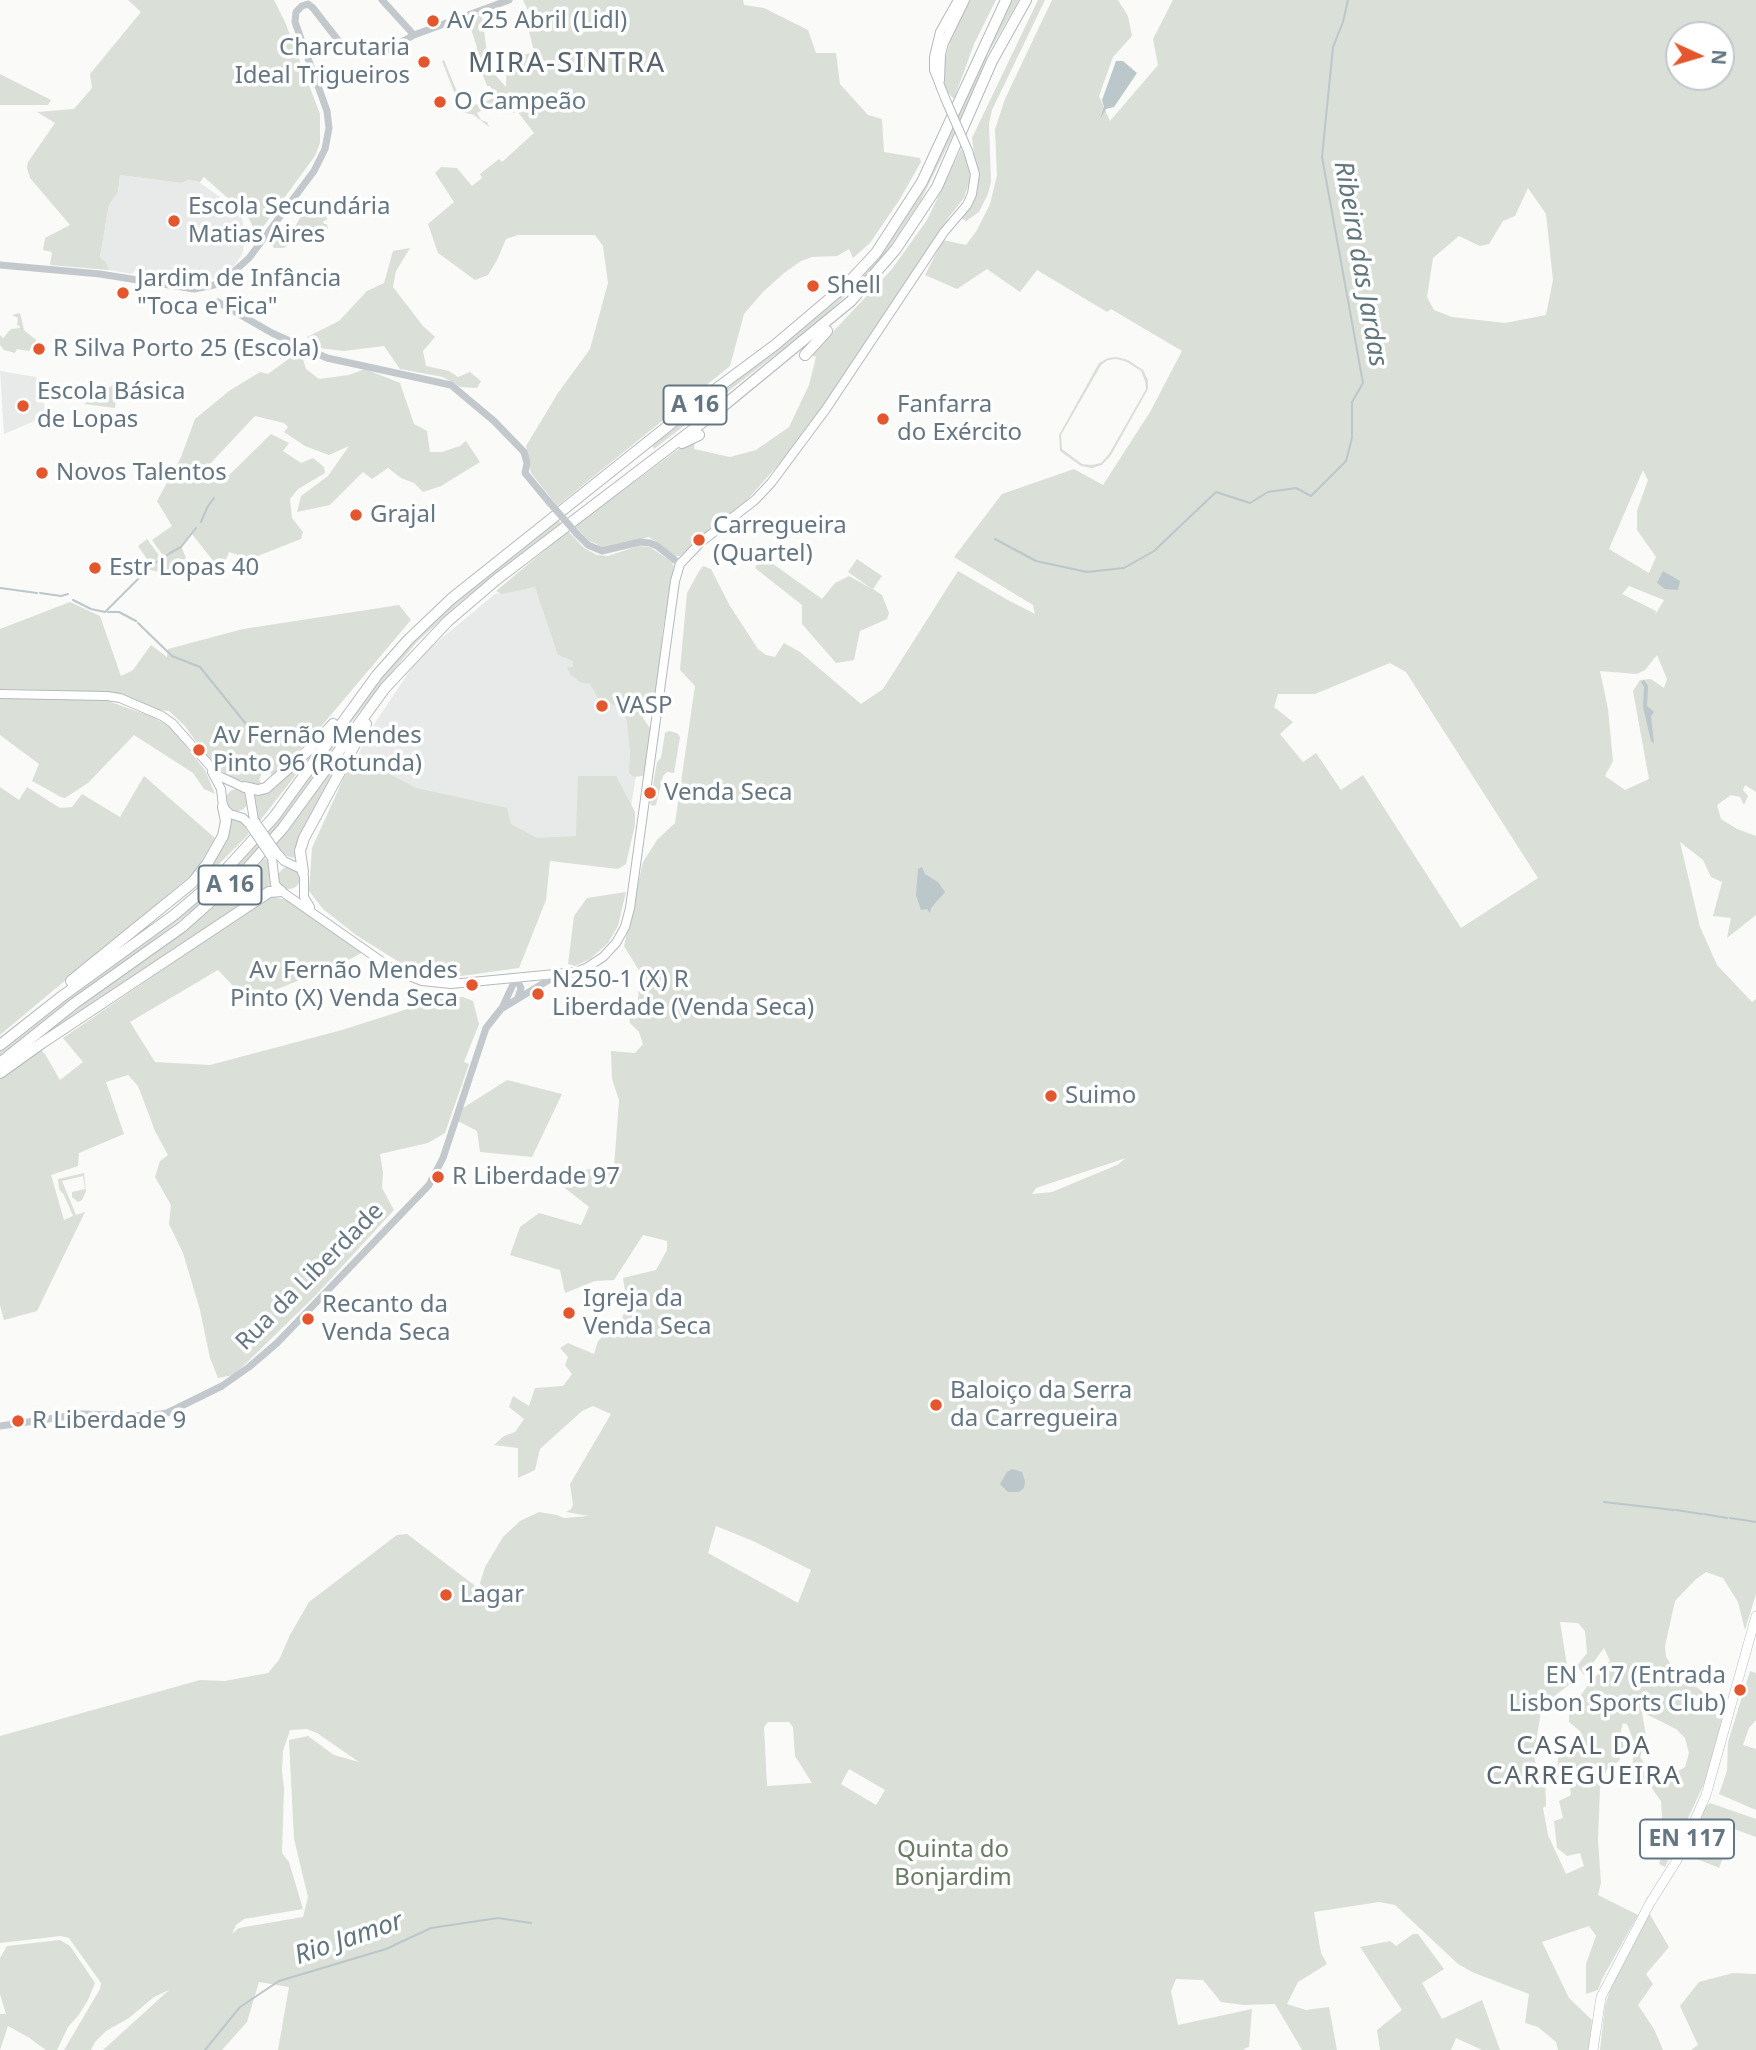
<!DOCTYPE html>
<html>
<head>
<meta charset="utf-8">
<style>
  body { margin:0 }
  #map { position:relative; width:1756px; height:2050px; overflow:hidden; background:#fafaf8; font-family:"Noto Sans",sans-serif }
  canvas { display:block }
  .north { position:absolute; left:1665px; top:21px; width:70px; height:70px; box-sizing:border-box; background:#fff; border:2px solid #c1c8cd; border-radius:50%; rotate:94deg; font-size:19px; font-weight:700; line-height:28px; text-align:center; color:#657683 }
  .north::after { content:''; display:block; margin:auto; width:24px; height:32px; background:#e4572e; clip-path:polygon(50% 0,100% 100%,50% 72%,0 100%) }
</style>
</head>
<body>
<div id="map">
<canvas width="1756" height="2050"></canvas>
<div class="north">N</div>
</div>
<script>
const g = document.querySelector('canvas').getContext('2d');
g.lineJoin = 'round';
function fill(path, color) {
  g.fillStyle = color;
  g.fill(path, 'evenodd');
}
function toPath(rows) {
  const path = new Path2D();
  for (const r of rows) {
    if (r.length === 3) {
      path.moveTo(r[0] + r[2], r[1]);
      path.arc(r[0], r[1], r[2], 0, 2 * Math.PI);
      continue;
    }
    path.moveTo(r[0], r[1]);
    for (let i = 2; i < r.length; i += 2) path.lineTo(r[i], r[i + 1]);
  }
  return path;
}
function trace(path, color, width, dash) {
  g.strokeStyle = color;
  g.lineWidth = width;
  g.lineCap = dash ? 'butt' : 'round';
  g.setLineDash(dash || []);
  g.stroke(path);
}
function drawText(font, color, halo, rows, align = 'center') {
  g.font = font + ' "Noto Sans",sans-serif';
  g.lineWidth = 7;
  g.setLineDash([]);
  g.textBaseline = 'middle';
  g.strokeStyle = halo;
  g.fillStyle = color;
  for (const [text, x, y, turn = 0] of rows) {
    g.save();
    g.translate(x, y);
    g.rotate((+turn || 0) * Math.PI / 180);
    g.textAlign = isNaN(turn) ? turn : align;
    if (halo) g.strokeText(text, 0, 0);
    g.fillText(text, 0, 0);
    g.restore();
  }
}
fill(toPath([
  [120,175,181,183,188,180,199,182,241,212,244,230,243,253,234,266,211,280,196,283,146,276,142,269,136,269,132,274,109,270,106,262,100,257,109,205,118,192],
  [0,371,36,377,46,411,44,417,4,434],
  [535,587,618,672,639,757,630,813,588,854,475,841,352,769,367,735,419,657,495,594]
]), '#e8e9e9');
fill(toPath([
  [128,0,274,0,285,22,320,114,320,143,315,156,257,235,247,215,204,177,200,182,188,180,181,183,120,175,118,192,109,205,100,257,106,262,109,270,50,265,52,252,43,250,45,238,70,225,30,178,27,168,28,162,55,123,37,112,74,109,92,88,90,74,141,12],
  [523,0,743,0,744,5,764,8,808,30,816,53,836,53,840,84,868,115,882,119,884,152,920,158,921,162,900,199,870,243,853,258,849,249,837,256,812,257,801,261,784,273,763,292,744,314,730,366,557,506,531,473,526,446,558,393,590,349,608,283,603,246,595,235,518,235,506,239,497,260,488,275,475,280,438,253,428,224,454,202,435,173,441,167,457,168,472,186,482,178,480,174,499,159,502,162,534,133,517,111,514,113,500,100,477,113,481,120,487,122,489,127,474,115,462,112,442,61,444,60,464,109,497,97,490,86,487,86,475,55,477,47,468,20,482,15,489,68,506,87,507,59,534,52,526,19,531,17],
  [969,0,996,0,974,44,954,99,947,92,944,83,945,59,953,32],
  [1009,0,1019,0,989,52,960,122,957,115],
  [1038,0,1045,0,992,110,989,123,991,182,988,194,979,212,966,221,961,218,977,176,972,138],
  [1052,0,1118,0,1128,16,1132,36,1113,57,1099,96,1110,121,1158,65,1153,39,1173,0,1756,0,1756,792,1745,785,1743,790,1748,796,1744,805,1740,797,1731,795,1717,805,1721,819,1737,829,1756,836,1756,915,1727,938,1731,918,1713,916,1722,882,1711,877,1703,860,1680,842,1700,927,1717,965,1752,1002,1756,999,1756,1594,1745,1630,1738,1602,1723,1578,1706,1572,1695,1580,1675,1601,1665,1646,1666,1657,1677,1672,1708,1696,1727,1704,1705,1782,1665,1867,1659,1864,1664,1848,1661,1801,1651,1787,1632,1776,1634,1742,1627,1724,1623,1723,1621,1730,1624,1749,1619,1761,1607,1769,1600,1788,1598,1840,1601,1883,1598,1895,1638,1915,1602,1979,1598,1990,1586,1994,1586,1964,1596,1936,1589,1926,1542,1942,1569,1998,1592,2020,1589,2050,1558,2050,1556,2042,1538,2027,1525,2023,1529,1994,1472,1972,1458,1964,1395,1905,1379,1902,1314,1912,1321,1953,1327,1964,1298,1982,1287,2004,1306,2010,1329,2007,1337,2050,1302,2050,1275,2004,1244,2005,1221,2002,1203,1980,1176,1979,1171,1991,1178,2025,1252,2009,1249,2047,1243,2049,1247,2050,278,2050,289,1987,259,1982,247,2022,222,2050,103,2050,169,1990,154,1997,129,2018,106,2031,95,2042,91,2050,64,2050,100,1989,101,1983,69,1938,61,1936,0,1943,0,1736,200,1680,225,1681,268,1673,279,1660,290,1635,309,1602,397,1535,407,1534,474,1585,478,1594,483,1596,485,1592,480,1583,485,1567,503,1537,520,1521,539,1512,557,1515,564,1518,589,1516,566,1512,571,1509,573,1505,570,1484,611,1414,593,1406,582,1411,540,1449,535,1470,518,1478,518,1448,494,1445,504,1436,515,1432,524,1419,509,1407,513,1396,529,1406,535,1388,563,1386,572,1374,565,1365,568,1357,560,1348,568,1343,594,1354,598,1341,622,1319,627,1304,623,1278,656,1270,667,1250,667,1241,643,1235,614,1280,595,1281,565,1293,560,1270,510,1255,520,1227,539,1213,581,1225,589,1207,560,1184,580,1170,614,1167,619,1100,612,1079,611,1051,635,1053,643,1044,639,1032,630,1023,629,1018,637,1014,640,972,624,946,643,862,657,840,675,823,695,686,680,670,687,593,698,573,703,566,711,569,730,606,758,649,766,655,775,657,784,643,800,652,861,704,883,689,958,571,1006,599,1035,614,1033,605,954,557,1002,494,1074,469,1103,485,1150,412,1182,351,1111,309,1107,312,1037,270,1020,292,987,269,957,289,925,275,943,240,966,245,977,230,990,204,997,175,995,129,1005,99],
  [1679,35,1721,35,1721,77,1679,77],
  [1528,188,1546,214,1553,280,1546,315,1505,323,1452,317,1434,310,1427,297,1433,258,1459,236,1480,246,1489,244,1503,221,1515,216],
  [1643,470,1648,480,1637,511,1637,530,1656,557,1649,573,1609,549],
  [1629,586,1664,600,1655,615,1656,611,1622,594],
  [1657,655,1667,679,1664,688,1651,679,1640,680,1633,691,1649,779,1625,790,1605,776,1613,761,1608,709,1600,671,1637,674,1645,670],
  [1390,663,1406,672,1538,878,1461,928,1363,775,1341,790,1316,753,1303,762,1280,734,1293,722,1274,707,1278,694,1315,694],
  [1126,1158,1117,1165,1052,1192,1032,1194,1036,1188],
  [716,1526,753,1541,811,1570,798,1603,708,1553],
  [1560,1622,1578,1623,1585,1631,1587,1653,1577,1666,1584,1675,1604,1648,1610,1661,1588,1685,1569,1713,1569,1722,1581,1732,1576,1752,1559,1749,1556,1779,1570,1787,1571,1795,1559,1801,1563,1818,1554,1821,1557,1848,1567,1856,1580,1853,1584,1866,1566,1874,1548,1835,1543,1808,1546,1806,1545,1773,1537,1772,1534,1754,1542,1706,1570,1684],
  [1642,1712,1676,1729,1685,1738,1689,1753,1685,1767,1667,1778,1657,1776,1647,1767,1640,1757,1646,1736],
  [768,1722,789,1722,793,1727,795,1756,812,1783,767,1786,764,1727],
  [307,1729,317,1733,359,1762,334,1755,308,1736,289,1740,294,1839,308,1897,303,1917,239,1928,232,1934,236,1925,244,1919,303,1909,289,1862,282,1853,284,1788,282,1771,283,1751,290,1730],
  [849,1769,885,1790,876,1805,841,1784],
  [0,74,51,100,48,105,0,105],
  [953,127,955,131,921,200,886,253,855,287,830,311,783,349,654,449,652,446,826,309,846,290,881,251,902,223,917,199],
  [961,149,969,163,970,180,964,198,949,217,844,377,794,447,748,499,680,556,675,556,649,537,617,546,599,548,597,544,589,541,575,526,687,443,695,440,694,449,730,457,756,450,789,427,809,385,816,357,811,355,892,269,927,220],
  [297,213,326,216,327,220,323,221,324,224,327,224,328,230,307,233,284,248,274,248,269,240,282,227,284,234,292,232,300,218],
  [410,248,396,271,393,287,423,326,435,337,423,351,426,366,449,371,458,377,470,372,481,381,477,388,460,387,443,377,400,369,384,346,344,351,318,348,307,337,339,321,367,291,384,283,393,251],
  [20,313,24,330,36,340,36,348,31,348,29,351,17,349,15,353,4,350,0,345,0,335,3,338,11,329,20,328,19,325,17,326,18,318,12,315],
  [294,355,303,359,306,369,319,379,349,375,365,369,400,383,414,424,427,431,430,452,442,452,460,446,466,441,480,462,441,486,423,492,414,483,401,478,388,468,372,479,363,472,330,505,297,512,301,496,328,476,349,446,329,455,305,446,284,432,288,427,284,423,255,416,208,466,205,475,221,483,271,434,289,443,283,451,301,463,313,458,324,467,325,473,298,489,290,499,292,518,303,532,301,539,250,559,229,552,224,564,214,562,192,534,181,546,186,558,163,573,147,569,151,565,138,546,147,539,161,558,155,563,164,557,152,540,172,526,157,501,181,457,195,419,229,391,260,372,268,374],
  [1117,357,1128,360,1143,370,1148,380,1148,389,1111,455,1102,465,1092,468,1081,466,1060,451,1059,435,1099,363,1108,358],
  [1117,359,1127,362,1141,371,1145,381,1146,389,1109,454,1101,463,1092,465,1082,464,1062,449,1061,435,1101,365,1108,360],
  [118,382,115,408,84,404],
  [557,519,561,523,457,605,416,643,353,720,270,837,267,832,359,705,413,640,449,606],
  [568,531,584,548,597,555,608,556,638,546,650,547,672,562,674,567,663,629,656,698,644,700,643,718,652,731,647,775,634,777,629,773,630,752,627,721,622,708,598,698,590,684,580,682,570,674,567,667,573,667,573,661,558,655,535,587,502,594,496,591],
  [762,556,822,599,835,583,849,576,872,589,848,572,857,559,882,576,873,589,882,595,889,613,887,619,860,631,854,660,836,663,802,624,802,605,755,568],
  [70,602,100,616,121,676,133,670,151,645,167,657,168,649,243,629,399,605,411,620,319,729,273,777,265,766,259,780,262,785,254,786,248,782,233,779,212,764,185,726,169,711,158,710,112,692,0,689,0,629],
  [0,697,105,700,153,717,171,728,205,770,215,794,204,789,193,773,134,735,88,783,65,798,61,797,32,781,39,764,0,735],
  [669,731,677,733,680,737,674,773,667,772,663,776,656,805,652,806,650,803,657,762,661,758,665,733],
  [345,752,297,859,284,855,276,845],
  [312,754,259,822,253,809,256,802,254,794],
  [354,755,416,788,507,808,511,824,537,838,576,836,578,776,616,776,635,812,635,825,626,864,618,869,550,861,546,900,519,968,447,978,415,972,356,935,323,909,309,891,312,848],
  [144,776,215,838,195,872,0,1035,0,787,19,800,27,787,60,808,72,807,82,794,120,817],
  [237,800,11],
  [228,818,242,822,249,834,196,887,130,938,188,889],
  [256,843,259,847,213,895,0,1056,0,1049],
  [265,858,269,863,270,888,49,1033,46,1032,205,914,231,893],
  [289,878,11],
  [626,892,618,926,608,943,590,959,575,966,568,964,574,916,587,898],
  [271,896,290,901,363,952,345,962,247,1001,218,970,130,1022,155,1062,210,1065,342,1030,442,998,463,997,473,1001,479,1024,464,1062,469,1064,445,1133,428,1143,380,1154,383,1172,382,1188,394,1210,315,1296,234,1375,218,1378,210,1358,200,1310,183,1253,169,1224,171,1205,155,1177,160,1161,168,1155,155,1131,138,1086,128,1075,106,1082,124,1134,79,1153,78,1166,51,1175,64,1220,73,1216,64,1195,59,1189,58,1179,84,1173,86,1191,82,1200,78,1202,72,1197,72,1192,85,1189,83,1176,62,1181,76,1215,85,1212,37,1311,4,1320,0,1305,0,1077,39,1048,45,1054,60,1080,83,1062,63,1038],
  [507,1080,562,1094,532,1157,480,1152,477,1131,458,1121,463,1108],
  [1750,1671,1756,1673,1756,1720,1749,1728,1743,1745,1756,1749,1756,1810,1719,1794,1727,1771,1728,1742],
  [1710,1803,1756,1819,1756,1837,1734,1829,1719,1868,1685,1854,1705,1807],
  [1649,1913,1669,1947,1646,1974,1653,1984,1638,2005,1654,2029,1663,2050,1600,2050,1605,2006,1613,1980],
  [1413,1934,1418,1934,1444,1969,1422,1983,1442,2019,1482,2000,1500,2050,1482,2050,1456,2038,1451,2050,1380,2050,1377,2030,1402,2010,1360,1947,1390,1941,1396,1946],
  [60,1940,70,1946,95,1983,88,2000,78,2016,68,2027,57,2050,46,2050,28,2037,8,2026,0,2050,0,2014,6,2014,0,1994,0,1958,7,1946],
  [1733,1973,1756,1974,1756,2050,1691,2050,1698,2045,1680,2006,1699,1982]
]), '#dadfd7');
fill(toPath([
  [1116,61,1123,61,1137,73,1114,107,1106,109,1100,119,1104,107,1102,100],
  [1663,571,1680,581,1678,590,1665,589,1657,583],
  [1644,680,1648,686,1647,706,1654,712,1651,716,1654,743,1651,741,1643,707,1644,687,1641,682],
  [922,867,925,874,938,882,945,892,931,908,930,913,927,909,921,910,916,895,918,869],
  [1012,1469,1022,1472,1025,1481,1024,1488,1019,1492,1008,1492,1000,1484,1007,1472]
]), '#bbc7cb');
trace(toPath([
  [201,522,208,506,214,498],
  [995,539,1036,561,1087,572,1124,568,1154,551,1216,492,1250,503,1268,492,1296,488,1311,496,1346,461,1352,438,1352,402,1363,383,1322,157,1333,47,1343,22,1348,0],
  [170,553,181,547,196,528],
  [146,569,169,554],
  [0,588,37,593],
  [40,593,61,596,68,594],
  [73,600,91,609,105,612,144,573],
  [108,612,119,612,136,621],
  [138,623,172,656,200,667,250,729],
  [1604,1502,1674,1510],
  [1676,1510,1702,1514],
  [1704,1514,1727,1518],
  [1730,1518,1756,1522],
  [205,2050,240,2007,279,1981,386,1949,431,1928,498,1918,531,1923]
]), '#bbc7cb', 2);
const secondary = toPath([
  [940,80,941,54,944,43,965,0],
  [945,98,934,70,934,57,940,32,958,0],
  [0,694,107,696,120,698,162,716,172,723,219,776,249,790,254,820],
  [212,772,221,789,223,807,230,814,243,818,249,824],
  [277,853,284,861,301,869,304,877,304,897,310,907],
  [272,858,275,884,281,891,394,970,422,981,451,984,576,972,586,968,603,957,616,943,625,927,630,908,675,581,680,564,701,542,755,500,771,483,826,409,944,232,967,205,972,194,975,174,968,151]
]);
const primary = toPath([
  [1593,2050,1601,1997,1650,1903,1677,1860,1706,1795,1756,1616]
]);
const motorway = toPath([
  [805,355,827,331],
  [682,443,699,435],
  [245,787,258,790,266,788,312,747,333,724],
  [303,872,300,851,304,838,366,724],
  [71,981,193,882,207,864,223,836,226,821,223,807],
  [0,1045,61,997,174,915,219,877,274,817,377,675,408,640,451,599,693,406,775,345,847,284,876,253,922,182,1006,0],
  [0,1063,75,1003,182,927,243,873,283,828,385,688,448,621,496,580,716,412,851,301,896,249,937,187,992,61,1026,0],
  [0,1073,42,1043,269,892,281,891]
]);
trace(secondary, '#b3babf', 10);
trace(primary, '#b5babe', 10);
trace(motorway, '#b4b9bd', 12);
trace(toPath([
  [382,0,414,35],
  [0,265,100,274,194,289,214,285,228,277,249,258,314,171,325,149,329,128,327,111,295,22,296,12,302,6,308,4,313,8,341,44,357,53,367,54,389,49,414,35,509,0],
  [218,302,272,333,327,358,451,385,494,421,524,452,527,463,525,473,549,502],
  [577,534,588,545,602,551,640,542,650,543,657,546,680,564],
  [516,978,521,988,518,998],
  [503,1006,516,978],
  [0,1426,82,1414,148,1416,167,1413,222,1386,249,1367,277,1343,429,1185,443,1158,486,1028,501,1009,557,975]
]), '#c3c8cc', 7);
trace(secondary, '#fff', 8);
trace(primary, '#fff', 9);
trace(motorway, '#fff', 10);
const secondaryBridge = toPath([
  [945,98,968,151],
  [254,820,277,853],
  [249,824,272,858]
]);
trace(secondaryBridge, '#b3babf', 10, []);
trace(toPath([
  [549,502,577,534]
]), '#c3c8cc', 7);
trace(secondaryBridge, '#fff', 8);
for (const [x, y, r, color] of [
  [433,21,7,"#e4572e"],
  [424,62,7,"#e4572e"],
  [440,102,7,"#e4572e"],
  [174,221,7,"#e4572e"],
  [813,286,7,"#e4572e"],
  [123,293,7,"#e4572e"],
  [39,349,7,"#e4572e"],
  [23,406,7,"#e4572e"],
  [883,419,7,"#e4572e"],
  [42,473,7,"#e4572e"],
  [356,515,7,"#e4572e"],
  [699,540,7,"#e4572e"],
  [95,568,7,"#e4572e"],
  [602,706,7,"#e4572e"],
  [199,750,7,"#e4572e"],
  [650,793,7,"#e4572e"],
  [472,985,7,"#e4572e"],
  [538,994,7,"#e4572e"],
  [1051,1096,7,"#e4572e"],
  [438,1177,7,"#e4572e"],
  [569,1313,7,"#e4572e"],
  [308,1319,7,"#e4572e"],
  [936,1405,7,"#e4572e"],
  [18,1421,7,"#e4572e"],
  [446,1595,7,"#e4572e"],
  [1740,1690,7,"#e4572e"]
]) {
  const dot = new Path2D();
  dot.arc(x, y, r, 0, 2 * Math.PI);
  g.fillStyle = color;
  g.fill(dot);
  trace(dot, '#fff', 2.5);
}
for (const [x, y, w] of [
  [695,405,63],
  [230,885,63],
  [1687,1839,94]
]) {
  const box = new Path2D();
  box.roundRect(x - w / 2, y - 19.5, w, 39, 5);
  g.fillStyle = '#fff';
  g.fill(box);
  trace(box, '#657683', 2);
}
drawText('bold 23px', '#657683', null, [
  ["A 16",695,405],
  ["A 16",230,885],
  ["EN 117",1687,1839]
]);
drawText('24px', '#657683', '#fff', [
  ["Av 25 Abril (Lidl)",447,21],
  ["Charcutaria",410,48,"right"],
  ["Ideal Trigueiros",410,76,"right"],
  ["O Campeão",454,102],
  ["Escola Secundária",188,207],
  ["Matias Aires",188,235],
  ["Jardim de Infância",137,279],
  ["\"Toca e Fica\"",137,307],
  ["Shell",827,286],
  ["R Silva Porto 25 (Escola)",53,349],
  ["Escola Básica",37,392],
  ["de Lopas",37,420],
  ["Fanfarra",897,405],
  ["do Exército",897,433],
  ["Novos Talentos",56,473],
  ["Grajal",370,515],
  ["Carregueira",713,526],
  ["(Quartel)",713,554],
  ["Estr Lopas 40",109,568],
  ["VASP",616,706],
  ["Av Fernão Mendes",213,736],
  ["Pinto 96 (Rotunda)",213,764],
  ["Venda Seca",664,793],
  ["Av Fernão Mendes",458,971,"right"],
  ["Pinto (X) Venda Seca",458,999,"right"],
  ["N250-1 (X) R",552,980],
  ["Liberdade (Venda Seca)",552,1008],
  ["Suimo",1065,1096],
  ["R Liberdade 97",452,1177],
  ["Igreja da",583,1299],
  ["Venda Seca",583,1327],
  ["Recanto da",322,1305],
  ["Venda Seca",322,1333],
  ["Baloiço da Serra",950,1391],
  ["da Carregueira",950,1419],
  ["R Liberdade 9",32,1421],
  ["Lagar",460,1595],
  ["EN 117 (Entrada",1726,1676,"right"],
  ["Lisbon Sports Club)",1726,1704,"right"]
], 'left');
drawText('24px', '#657683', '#fff', [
  ["Rua da Liberdade",310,1277,-45]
]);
drawText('24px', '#687a64', '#fff', [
  ["Quinta do",953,1850],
  ["Bonjardim",953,1878]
]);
drawText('italic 26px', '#60757c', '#fff', [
  ["Ribeira das Jardas",1360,264,80],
  ["Rio Jamor",349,1939,-19]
]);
g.letterSpacing = '2px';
drawText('26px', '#57646e', '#fff', [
  ["CASAL DA",1584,1747],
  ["CARREGUEIRA",1584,1777]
]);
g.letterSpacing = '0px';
g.letterSpacing = '2px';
drawText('28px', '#57646e', '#fff', [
  ["MIRA-SINTRA",567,64]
]);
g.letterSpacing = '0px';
</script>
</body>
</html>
